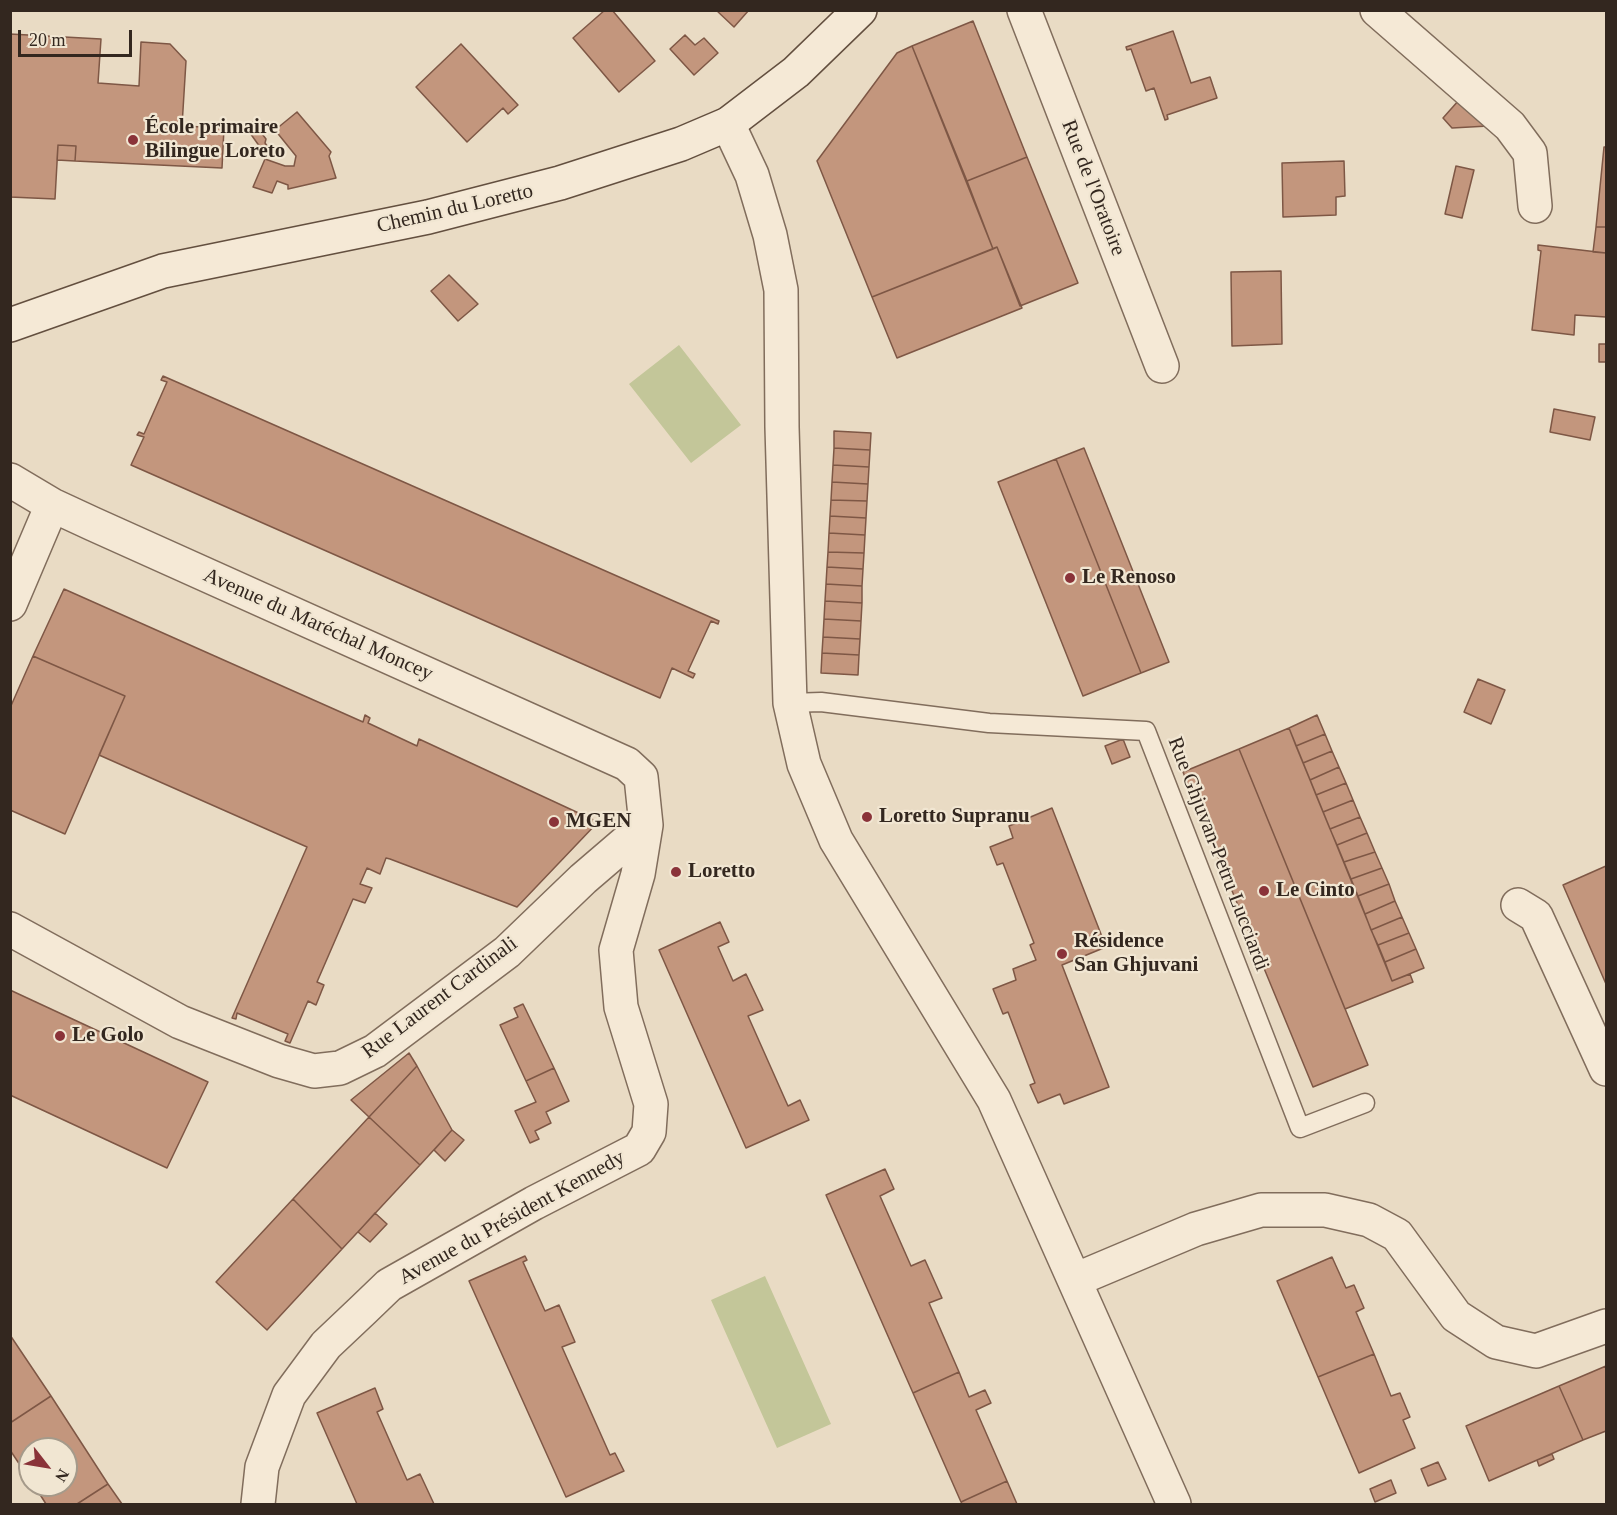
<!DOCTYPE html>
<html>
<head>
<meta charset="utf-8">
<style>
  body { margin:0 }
  #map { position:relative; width:1617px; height:1515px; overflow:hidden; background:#e9dbc4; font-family:"Times New Roman",serif }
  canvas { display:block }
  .frame { position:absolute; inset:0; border:12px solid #33271f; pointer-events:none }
  .north { position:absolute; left:18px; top:1437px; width:60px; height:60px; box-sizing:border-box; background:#f1e6d2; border:2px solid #a59a8a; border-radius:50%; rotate:121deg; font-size:16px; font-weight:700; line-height:24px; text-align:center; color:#33271f }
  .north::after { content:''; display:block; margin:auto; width:21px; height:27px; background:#8a3339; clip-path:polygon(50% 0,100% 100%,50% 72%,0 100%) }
  .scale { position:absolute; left:18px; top:30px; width:114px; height:27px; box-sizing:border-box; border:3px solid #33271f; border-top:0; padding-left:8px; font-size:18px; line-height:21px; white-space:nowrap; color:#33271f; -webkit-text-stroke:4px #f1e6d2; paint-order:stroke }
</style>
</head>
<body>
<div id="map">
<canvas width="1617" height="1515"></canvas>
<div class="frame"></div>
<div class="north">N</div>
<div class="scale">20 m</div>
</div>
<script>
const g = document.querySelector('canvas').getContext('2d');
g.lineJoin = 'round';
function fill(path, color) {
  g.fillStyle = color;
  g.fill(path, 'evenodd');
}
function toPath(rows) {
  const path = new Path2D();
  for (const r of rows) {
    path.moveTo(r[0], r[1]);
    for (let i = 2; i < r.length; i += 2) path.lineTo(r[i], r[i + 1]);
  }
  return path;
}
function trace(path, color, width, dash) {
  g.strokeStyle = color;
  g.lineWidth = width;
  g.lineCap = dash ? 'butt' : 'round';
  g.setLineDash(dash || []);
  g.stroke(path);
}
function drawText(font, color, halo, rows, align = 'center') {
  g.font = font + ' "Times New Roman",serif';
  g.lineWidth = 4.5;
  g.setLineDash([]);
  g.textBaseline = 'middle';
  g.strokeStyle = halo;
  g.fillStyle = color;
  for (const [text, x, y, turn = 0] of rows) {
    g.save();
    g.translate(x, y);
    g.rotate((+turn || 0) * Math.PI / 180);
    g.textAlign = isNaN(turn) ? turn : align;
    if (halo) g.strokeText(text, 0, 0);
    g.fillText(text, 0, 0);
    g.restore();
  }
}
fill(toPath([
  [679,345,741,425,691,463,629,384],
  [765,1276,831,1424,777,1448,711,1300]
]), '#c3c699');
const building = toPath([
  [605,10,612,10,655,61,619,92,573,38,605,10],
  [716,10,749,10,734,27,716,10],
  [973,21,1027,157,967,181,912,46,973,21],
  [1173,31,1191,83,1210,77,1217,98,1167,115,1168,119,1165,120,1154,88,1146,91,1131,49,1127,50,1126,47,1173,31],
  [10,34,101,39,98,83,139,86,141,42,170,44,186,61,182,126,224,128,222,168,75,161,76,146,58,145,55,199,10,197,10,34],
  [685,35,695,45,704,38,718,53,694,75,670,49,685,35],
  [461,44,518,105,508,114,503,108,467,142,416,87,461,44],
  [912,46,993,249,872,297,817,161,897,53,912,46],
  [1459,100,1488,126,1452,128,1443,118,1459,100],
  [297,112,331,152,329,156,336,178,288,189,288,185,277,181,272,193,253,187,265,159,285,166,294,166,296,156,275,130,297,112],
  [253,122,266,139,265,143,270,150,265,154,245,126,253,122],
  [58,145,76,146,75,161,57,160,58,145],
  [1604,147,1606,147,1606,227,1596,227,1604,147],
  [1027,157,1078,283,1020,306,997,247,993,249,967,181,1027,157],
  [1344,161,1345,196,1336,197,1336,215,1283,217,1282,163,1344,161],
  [1456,166,1474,170,1462,218,1445,214,1456,166],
  [1596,227,1606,227,1606,253,1593,252,1596,227],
  [1538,245,1606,253,1606,317,1575,315,1574,335,1532,330,1541,251,1538,250,1538,245],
  [997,247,1022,308,897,358,872,297,997,247],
  [1281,271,1282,344,1232,346,1231,272,1281,271],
  [449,275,478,304,458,321,431,291,449,275],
  [1599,344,1606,344,1606,362,1599,362,1599,344],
  [163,376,719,621,718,624,711,621,688,671,695,674,693,678,672,668,660,698,131,465,144,437,137,435,139,432,144,434,167,382,161,380,163,376],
  [1554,409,1595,417,1590,440,1550,432,1554,409],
  [834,431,871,433,870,450,834,448,834,431],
  [834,448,870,450,869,467,833,465,834,448],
  [1084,448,1169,662,1141,673,1056,459,1084,448],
  [1056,459,1141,673,1083,696,998,482,1056,459],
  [833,465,869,467,868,484,832,482,833,465],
  [832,482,868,484,867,501,831,500,832,482],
  [831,500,867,501,866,518,830,516,831,500],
  [830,516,866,518,865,535,829,533,830,516],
  [829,533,865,535,864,553,828,552,829,533],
  [828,552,864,553,863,569,827,567,828,552],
  [827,567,863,569,862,586,826,584,827,567],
  [826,584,862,586,862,603,825,601,826,584],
  [64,589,363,722,365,715,370,718,368,723,417,746,419,739,598,822,517,907,390,859,386,858,380,874,367,868,360,884,372,888,365,903,353,899,317,982,324,985,316,1005,308,1001,290,1043,285,1041,288,1034,237,1013,236,1019,232,1018,307,847,99,755,125,696,33,656,64,589],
  [825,601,862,603,861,621,824,619,825,601],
  [824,619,861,621,860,639,823,637,824,619],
  [823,637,860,639,859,655,822,653,823,637],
  [822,653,859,655,858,675,821,673,822,653],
  [33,656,125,696,65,834,10,810,10,708,33,656],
  [1478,679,1505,690,1491,724,1464,712,1478,679],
  [1317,715,1325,734,1296,746,1289,728,1317,715],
  [1289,728,1392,981,1410,974,1413,982,1345,1009,1239,749,1289,728],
  [1325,734,1332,751,1303,763,1296,746,1325,734],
  [1123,739,1130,757,1112,764,1105,746,1123,739],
  [1239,749,1368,1065,1313,1087,1183,772,1239,749],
  [1332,751,1339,767,1310,780,1303,763,1332,751],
  [1339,767,1346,783,1316,795,1310,780,1339,767],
  [1346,783,1353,800,1323,812,1316,795,1346,783],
  [1353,800,1360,817,1330,829,1323,812,1353,800],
  [1052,808,1106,947,1062,965,1109,1087,1064,1104,1060,1094,1038,1103,1030,1085,1035,1083,1008,1012,1003,1014,993,989,1016,980,1013,969,1036,960,1030,945,1034,943,1003,863,997,865,990,847,1013,838,1009,826,1052,808],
  [1360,817,1367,833,1337,845,1330,829,1360,817],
  [1367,833,1375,852,1344,862,1337,845,1367,833],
  [1375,852,1382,868,1351,879,1344,862,1375,852],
  [1606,866,1606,984,1563,885,1606,866],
  [1382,868,1389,884,1358,896,1351,879,1382,868],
  [1389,884,1395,901,1365,914,1358,896,1389,884],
  [1395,901,1402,917,1371,930,1365,914,1395,901],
  [1402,917,1409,933,1378,945,1371,930,1402,917],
  [720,922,729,942,718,947,733,981,746,974,763,1010,748,1016,788,1106,800,1100,809,1120,746,1148,659,950,720,922],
  [1409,933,1416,949,1385,962,1378,945,1409,933],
  [1416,949,1424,968,1392,981,1385,962,1416,949],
  [10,990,208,1082,167,1168,10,1095,10,990],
  [523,1004,554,1068,526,1081,500,1025,518,1017,514,1008,523,1004],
  [409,1053,417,1066,369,1117,351,1100,409,1053],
  [417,1066,452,1130,420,1165,369,1117,417,1066],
  [554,1068,569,1101,546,1112,551,1123,535,1131,539,1139,530,1143,515,1111,536,1102,526,1081,554,1068],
  [369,1117,420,1165,342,1249,293,1199,369,1117],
  [452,1130,464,1140,445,1161,434,1150,452,1130],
  [885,1169,894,1189,880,1196,911,1266,925,1260,942,1298,929,1303,959,1372,913,1393,826,1195,885,1169],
  [293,1199,342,1249,267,1330,216,1282,293,1199],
  [375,1213,387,1224,370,1242,358,1232,375,1213],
  [525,1256,527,1260,523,1262,545,1311,559,1305,575,1342,562,1347,610,1455,615,1453,624,1471,566,1497,469,1281,525,1256],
  [1332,1257,1346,1288,1354,1285,1364,1308,1356,1312,1374,1354,1318,1377,1277,1281,1332,1257],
  [10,1335,51,1396,10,1423,10,1335],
  [1374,1354,1391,1396,1400,1393,1410,1417,1403,1420,1415,1448,1359,1473,1318,1377,1374,1354],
  [1606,1366,1606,1431,1583,1440,1559,1386,1606,1366],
  [959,1372,969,1397,985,1390,991,1403,976,1410,1007,1481,961,1502,913,1393,959,1372],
  [1559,1386,1583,1440,1489,1481,1466,1426,1559,1386],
  [375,1388,383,1409,377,1412,407,1480,420,1474,434,1504,357,1504,317,1413,375,1388],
  [51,1396,108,1484,77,1504,46,1504,34,1485,66,1485,66,1449,30,1449,30,1480,10,1450,10,1423,51,1396],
  [1552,1454,1554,1459,1539,1466,1537,1460,1552,1454],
  [1438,1462,1446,1479,1428,1486,1421,1469,1438,1462],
  [1391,1480,1396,1493,1375,1502,1370,1489,1391,1480],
  [1007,1481,1017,1504,962,1504,961,1502,1007,1481],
  [108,1484,122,1504,77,1504,108,1484]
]);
fill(building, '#c3967d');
trace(building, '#7e5745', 1.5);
const lane = toPath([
  [790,703,821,702,989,723,1146,731,1300,1128,1365,1103]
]);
const street = toPath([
  [1024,10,1162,366],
  [1377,10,1510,126,1530,153,1535,206],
  [728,124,752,175,770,235,781,290,782,427,790,703,804,764,836,840,994,1100,1174,1504],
  [10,480,52,505,93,524,627,764,641,777,646,825,638,874,616,950,621,1007,651,1104,649,1132,639,1149,534,1203,389,1285,363,1310,326,1345,289,1395,262,1467,258,1504],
  [10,604,52,505],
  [1518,905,1536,916,1606,1069],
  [10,929,180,1022,279,1061,314,1071,340,1068,375,1051,507,952,583,879,646,825],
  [1075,1280,1196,1229,1261,1210,1325,1210,1369,1220,1397,1235,1456,1316,1496,1342,1536,1351,1606,1326]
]);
const secondary = toPath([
  [10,325,163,271,428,217,560,183,681,144,728,124,796,72,860,10]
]);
trace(lane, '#816d5c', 21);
trace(street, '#816d5c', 36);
trace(secondary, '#634f3f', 36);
trace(lane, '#f5e9d6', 18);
trace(street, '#f5e9d6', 33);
trace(secondary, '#f5e9d6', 33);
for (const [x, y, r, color] of [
  [133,140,6,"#8a3339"],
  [1070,578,6,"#8a3339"],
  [867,817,6,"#8a3339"],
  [554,822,6,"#8a3339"],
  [676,872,6,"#8a3339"],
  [1264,891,6,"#8a3339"],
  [1062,954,6,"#8a3339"],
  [60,1036,6,"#8a3339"]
]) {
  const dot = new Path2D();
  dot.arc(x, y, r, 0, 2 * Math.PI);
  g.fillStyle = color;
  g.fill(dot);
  trace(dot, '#f1e6d2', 2);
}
drawText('bold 21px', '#33271f', '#f1e6d2', [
  ["École primaire",145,128],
  ["Bilingue Loreto",145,152],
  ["Le Renoso",1082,578],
  ["Loretto Supranu",879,817],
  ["MGEN",566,822],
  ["Loretto",688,872],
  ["Le Cinto",1276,891],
  ["Résidence",1074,942],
  ["San Ghjuvani",1074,966],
  ["Le Golo",72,1036]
], 'left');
drawText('21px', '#33271f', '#f1e6d2', [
  ["Rue de l'Oratoire",1093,188,69],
  ["Chemin du Loretto",455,209,-13],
  ["Avenue du Maréchal Moncey",318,625,24],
  ["Rue Ghjuvan-Petru Lucciardi",1218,854,69],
  ["Rue Laurent Cardinali",440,998,-37],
  ["Avenue du Président Kennedy",512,1218,-29]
]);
</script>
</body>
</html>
